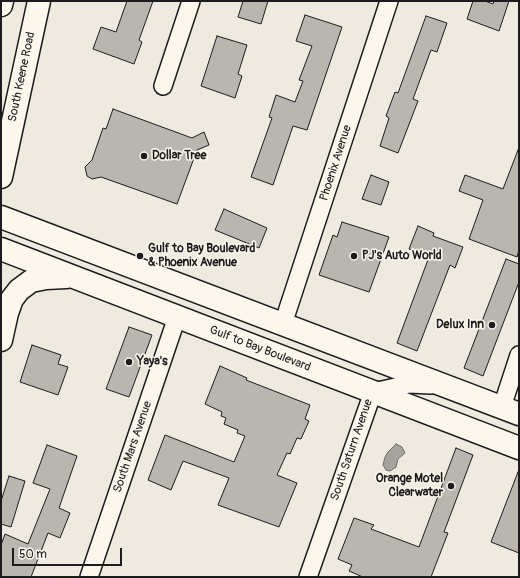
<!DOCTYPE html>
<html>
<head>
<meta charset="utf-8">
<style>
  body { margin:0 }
  #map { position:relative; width:520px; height:578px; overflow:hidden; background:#eeeadf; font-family:Pangolin,sans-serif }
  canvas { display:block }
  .frame { position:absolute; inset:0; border:2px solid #1c1c1c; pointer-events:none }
  .scale { position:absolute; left:12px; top:548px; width:110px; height:18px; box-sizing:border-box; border:2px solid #1c1c1c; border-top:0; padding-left:5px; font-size:12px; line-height:14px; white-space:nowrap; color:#1c1c1c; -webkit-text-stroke:3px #fbf7ec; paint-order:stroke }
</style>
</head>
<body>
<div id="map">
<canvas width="520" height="578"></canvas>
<div class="frame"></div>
<div class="scale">50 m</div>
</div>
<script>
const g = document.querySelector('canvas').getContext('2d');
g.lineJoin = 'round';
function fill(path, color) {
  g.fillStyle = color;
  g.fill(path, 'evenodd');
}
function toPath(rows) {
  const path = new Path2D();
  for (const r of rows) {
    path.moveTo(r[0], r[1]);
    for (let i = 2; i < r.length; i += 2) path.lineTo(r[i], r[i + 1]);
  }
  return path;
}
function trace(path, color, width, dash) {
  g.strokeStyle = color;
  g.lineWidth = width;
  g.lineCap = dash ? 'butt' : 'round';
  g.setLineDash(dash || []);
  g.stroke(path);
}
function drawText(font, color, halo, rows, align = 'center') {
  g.font = font + ' Pangolin,sans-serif';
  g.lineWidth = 3;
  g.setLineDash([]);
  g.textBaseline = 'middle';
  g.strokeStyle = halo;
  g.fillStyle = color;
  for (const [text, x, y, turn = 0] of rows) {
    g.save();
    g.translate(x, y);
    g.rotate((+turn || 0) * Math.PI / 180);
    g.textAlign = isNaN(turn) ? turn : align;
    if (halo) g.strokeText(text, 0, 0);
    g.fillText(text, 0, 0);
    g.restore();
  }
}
const water = toPath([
  [396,444,402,447,405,453,398,459,396,467,390,471,386,470,383,465,385,457,388,452,396,444]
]);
fill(water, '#a6a39d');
trace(water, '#6f6d69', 1);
const building = toPath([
  [127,1,153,1,139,40,142,42,134,64,93,49,101,27,116,32,127,1],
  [243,1,268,1,261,24,238,17,243,1],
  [473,1,485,1,493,4,494,1,509,1,499,31,467,19,473,1],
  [305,15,342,27,307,130,293,126,273,185,251,177,272,118,269,117,276,95,295,102,303,81,299,80,312,46,296,41,305,15],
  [426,16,447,23,437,52,431,50,413,99,418,101,398,153,380,146,389,118,386,116,395,92,398,93,426,16],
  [217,36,247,45,238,74,242,76,235,98,201,86,217,36],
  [113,109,192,138,204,132,209,145,197,150,177,204,101,177,92,179,87,176,85,167,92,160,103,128,106,129,113,109],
  [518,150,519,150,519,250,517,257,469,239,483,200,459,191,465,175,503,189,518,150],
  [371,175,389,182,381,205,362,199,371,175],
  [224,209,267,228,259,248,215,230,224,209],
  [342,222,389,237,369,292,319,275,333,235,337,237,342,222],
  [418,226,434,233,433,236,463,247,455,268,450,265,417,351,397,343,429,257,409,249,418,226],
  [506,259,519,264,519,282,483,376,464,368,506,259],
  [129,327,152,335,129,397,106,389,129,327],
  [32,345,61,355,58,364,68,367,58,395,20,382,32,345],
  [220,366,247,378,246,380,310,405,305,419,309,421,301,439,297,438,290,454,287,453,277,475,297,483,279,527,218,505,229,478,183,461,171,490,148,480,165,435,234,462,245,436,237,433,238,430,224,424,226,418,221,416,222,412,205,404,220,366],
  [47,445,77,456,59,508,70,513,60,538,48,533,31,577,1,577,1,545,5,534,28,544,50,489,33,483,47,445],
  [456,448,473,455,444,532,448,533,431,577,363,577,349,571,352,565,338,559,354,518,374,525,371,529,419,547,456,448],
  [518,472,519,472,519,553,491,542,518,472],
  [9,476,25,481,11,527,1,524,1,501,9,476]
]);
fill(building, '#b9b6af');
trace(building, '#1c1c1c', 1);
const minor = toPath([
  [163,86,191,1],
  [283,324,389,1],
  [502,407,519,355],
  [89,577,177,317],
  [308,577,373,392,409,384,431,385]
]);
const secondary = toPath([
  [1,5,2,1],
  [1,177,39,1]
]);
const primary = toPath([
  [1,217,519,414],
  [1,249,519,448],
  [1,340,7,313,12,299,19,290,31,281,46,278,66,277]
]);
trace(minor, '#1c1c1c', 20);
trace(secondary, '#1c1c1c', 25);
trace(primary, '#1c1c1c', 25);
trace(minor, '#fbf7ec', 17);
trace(secondary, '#fbf7ec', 22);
trace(primary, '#fbf7ec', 22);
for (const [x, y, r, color] of [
  [144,156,4,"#1c1c1c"],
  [140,256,4,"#1c1c1c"],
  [354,256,4,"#1c1c1c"],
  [492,325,4,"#1c1c1c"],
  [129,362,4,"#1c1c1c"],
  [451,486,4,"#1c1c1c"]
]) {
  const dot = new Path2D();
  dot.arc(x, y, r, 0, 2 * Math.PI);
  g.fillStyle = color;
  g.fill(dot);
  trace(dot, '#fbf7ec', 1.5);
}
drawText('12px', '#1c1c1c', '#fbf7ec', [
  ["South Keene Road",22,77,-78],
  ["Phoenix Avenue",336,163,-72],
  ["Gulf to Bay Boulevard",260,349,21],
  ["South Mars Avenue",133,447,-71],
  ["South Saturn Avenue",352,450,-71]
]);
drawText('bold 12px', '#1c1c1c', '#fbf7ec', [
  ["Dollar Tree",152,156],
  ["Gulf to Bay Boulevard",148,249],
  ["& Phoenix Avenue",148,263],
  ["PJ's Auto World",362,256],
  ["Delux Inn",484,325,"right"],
  ["Yaya's",137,362],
  ["Orange Motel",443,479,"right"],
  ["Clearwater",443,493,"right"]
], 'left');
</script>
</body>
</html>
